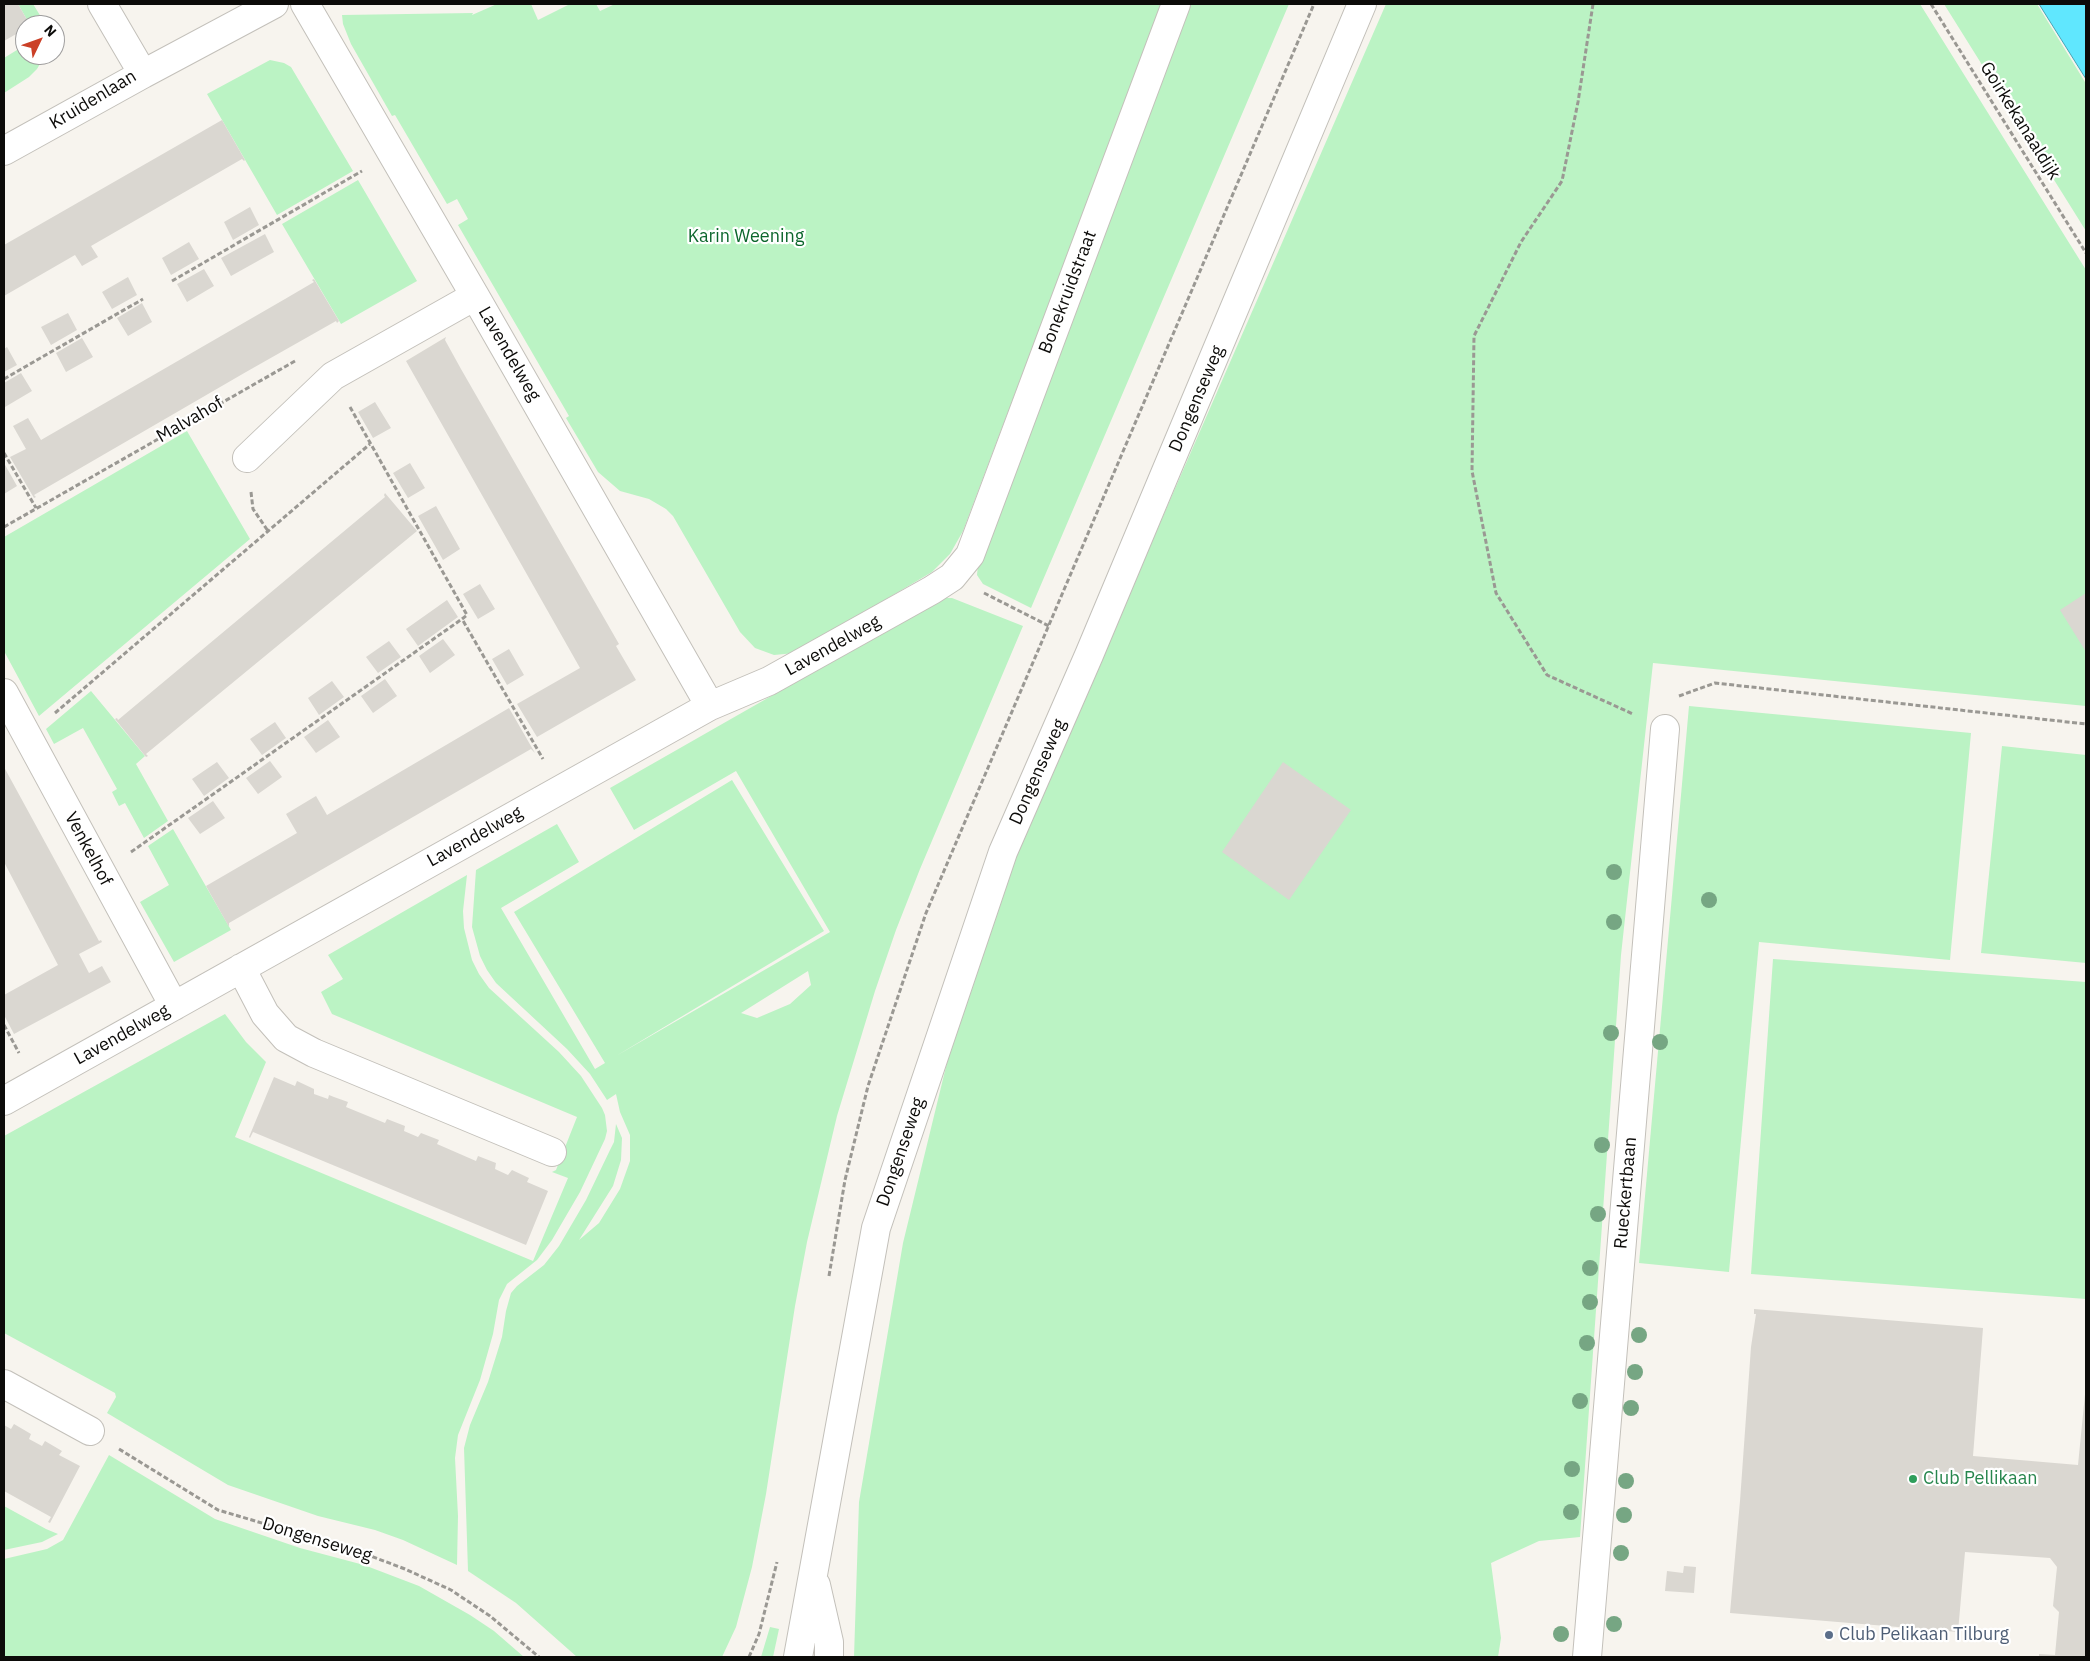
<!DOCTYPE html>
<html>
<head>
<meta charset="utf-8">
<style>
  body { margin:0 }
  #map { position:relative; width:2090px; height:1661px; overflow:hidden; background:#f7f4ee; font-family:"IBM Plex Sans",sans-serif }
  canvas { display:block }
  .frame { position:absolute; inset:0; border:5px solid #0c0b09; pointer-events:none }
  .north { position:absolute; left:15px; top:15px; width:50px; height:50px; box-sizing:border-box; background:#fff; border:1px solid #9e9d9d; border-radius:50%; rotate:48deg; font-size:14px; font-weight:700; line-height:20px; text-align:center; color:#0c0b09 }
  .north::after { content:''; display:block; margin:auto; width:18px; height:22px; background:#cb4027; clip-path:polygon(50% 0,100% 100%,50% 72%,0 100%) }
</style>
</head>
<body>
<div id="map">
<canvas width="2090" height="1661"></canvas>
<div class="frame"></div>
<div class="north">N</div>
</div>
<script>
const g = document.querySelector('canvas').getContext('2d');
g.lineJoin = 'round';
function fill(path, color) {
  g.fillStyle = color;
  g.fill(path, 'evenodd');
}
function toPath(rows) {
  const path = new Path2D();
  for (const r of rows) {
    path.moveTo(r[0], r[1]);
    for (let i = 2; i < r.length; i += 2) path.lineTo(r[i], r[i + 1]);
  }
  return path;
}
function trace(path, color, width, dash) {
  g.strokeStyle = color;
  g.lineWidth = width;
  g.lineCap = dash ? 'butt' : 'round';
  g.setLineDash(dash || []);
  g.stroke(path);
}
function drawText(font, color, halo, rows, align = 'center') {
  g.font = font + ' "IBM Plex Sans",sans-serif';
  g.lineWidth = 4.5;
  g.setLineDash([]);
  g.textBaseline = 'middle';
  g.strokeStyle = halo;
  g.fillStyle = color;
  for (const [text, x, y, turn = 0] of rows) {
    g.save();
    g.translate(x, y);
    g.rotate((+turn || 0) * Math.PI / 180);
    g.textAlign = isNaN(turn) ? turn : align;
    if (halo) g.strokeText(text, 0, 0);
    g.fillText(text, 0, 0);
    g.restore();
  }
}
fill(toPath([
  [18,4,33,4,46,25,30,25],
  [497,4,531,4,538,20,570,4,596,4,600,11,615,4,1162,4,963,531,950,554,932,572,795,653,774,655,755,648,740,632,673,516,666,509,649,499,620,491,598,472,566,418,569,416,458,225,468,219,457,199,447,204,395,115,392,116,351,44,343,24,342,15,473,13,472,15],
  [1190,4,1289,4,1031,608,983,584,977,575,978,564,1107,228],
  [1386,4,1920,4,2086,270,2086,706,1653,663,1621,955,1580,1537,1539,1541,1491,1563,1501,1638,1498,1657,854,1657,859,1502,903,1243,953,1038,1022,840],
  [1944,4,2037,4,2085,82,2086,231],
  [25,45,25,55,45,55,37,69,29,77,4,93,4,58],
  [270,60,284,63,291,67,353,171,277,215,207,94],
  [358,180,417,281,341,324,282,224],
  [187,431,250,539,39,716,4,651,4,537],
  [943,598,952,598,1023,626,920,869,896,930,875,991,837,1116,807,1242,795,1306,766,1494,752,1567,736,1627,722,1657,577,1657,516,1603,468,1571,464,1448,470,1425,488,1382,502,1337,506,1311,511,1293,517,1286,544,1265,559,1246,586,1200,610,1150,614,1142,616,1124,622,1138,621,1160,613,1186,579,1240,599,1223,620,1189,630,1161,630,1135,620,1112,616,1094,607,1100,590,1074,567,1049,496,983,487,970,480,956,472,927,476,870,557,824,579,862,501,908,595,1069,605,1063,514,912,732,780,824,931,616,1056,830,932,736,771,634,830,610,788],
  [808,971,811,985,790,1004,757,1018,741,1013],
  [91,691,145,756,136,764,168,821,144,838,125,803,119,806,112,792,117,789,83,728,54,744,46,729],
  [1689,706,1971,733,1950,960,1759,942,1729,1272,1639,1263],
  [2002,746,2086,755,2086,963,1981,953],
  [173,829,231,930,174,962,140,902,169,885,148,846],
  [467,875,463,911,464,928,472,960,479,974,489,988,559,1052,581,1076,602,1108,605,1115,607,1131,605,1139,580,1192,552,1240,537,1260,507,1284,499,1300,493,1334,480,1380,458,1435,455,1458,458,1516,457,1565,403,1540,375,1530,318,1516,228,1485,107,1413,116,1397,115,1393,4,1333,4,1136,225,1014,246,1042,266,1062,235,1137,533,1261,568,1178,552,1172,556,1170,577,1117,332,1014,321,992,343,979,328,955],
  [1773,959,2086,982,2086,1299,1751,1274],
  [109,1455,215,1519,300,1548,364,1565,419,1586,470,1615,494,1631,524,1657,4,1657,4,1559,47,1549,63,1540],
  [4,1506,46,1529,58,1534,42,1542,4,1550],
  [770,1627,779,1629,773,1657,761,1657]
]), '#bbf3c4');
const water = toPath([
  [2039,4,2086,4,2086,79,2039,4]
]);
fill(water, '#60e7fe');
trace(water, '#47a5b4', 1);
fill(toPath([
  [4,4,18,4,30,25,25,25,25,29,4,41],
  [222,120,245,160,244,161,242,159,91,246,98,257,82,266,75,255,4,296,4,245],
  [250,207,259,225,233,240,224,222],
  [265,234,274,252,231,276,221,258],
  [189,242,199,259,171,275,162,258],
  [204,269,214,286,187,302,177,284],
  [128,277,137,295,112,309,102,292],
  [314,279,339,321,337,323,336,321,246,372,34,495,36,497,34,498,10,457,26,449,13,426,28,418,41,440,285,299,314,282,312,280],
  [142,303,152,322,128,336,117,318],
  [68,313,77,330,51,345,41,327],
  [446,337,445,340,461,369,619,644,616,646,636,680,537,737,517,704,580,668,406,361],
  [82,338,93,357,66,372,56,353],
  [7,347,17,365,4,372,4,349],
  [21,373,32,391,5,407,4,403,4,383],
  [375,402,391,428,373,438,358,412],
  [4,463,17,486,4,494],
  [410,463,425,488,408,498,393,473],
  [385,493,417,531,146,754,148,756,146,757,115,719,117,718,118,720,385,497,384,495],
  [436,506,460,549,443,560,418,516],
  [480,584,495,609,478,619,463,594],
  [2086,593,2086,652,2060,610],
  [447,600,458,617,418,646,406,629],
  [443,639,455,655,430,673,419,656],
  [389,641,401,657,378,673,366,657],
  [509,649,524,675,507,685,492,659],
  [385,679,397,696,373,713,361,696],
  [332,681,344,697,319,715,308,698],
  [509,708,535,753,531,749,229,923,229,927,206,886,297,833,286,814,316,796,327,815],
  [328,720,340,737,316,753,304,737],
  [275,722,286,738,262,755,250,739],
  [270,761,282,777,258,794,246,778],
  [217,762,229,778,204,796,192,779],
  [1283,762,1351,810,1289,900,1222,852],
  [4,767,99,941,101,940,102,942,79,954,89,973,102,966,111,982,14,1034,4,1015,4,995,58,965,4,862],
  [213,801,225,818,200,834,188,818],
  [274,1077,295,1086,297,1081,314,1089,314,1094,328,1099,329,1095,334,1097,348,1102,346,1107,385,1123,387,1119,405,1126,404,1131,418,1137,421,1133,439,1140,437,1144,476,1161,478,1156,496,1163,495,1169,508,1175,512,1170,529,1178,527,1182,548,1191,526,1245,253,1132,250,1138,249,1137],
  [1754,1309,1983,1328,1973,1456,2078,1465,2086,1384,2086,1657,2039,1657,2039,1654,2055,1655,2059,1612,2053,1606,2057,1567,2050,1558,1965,1552,1958,1632,1730,1613,1740,1501,1751,1347,1756,1314,1754,1314],
  [14,1424,31,1434,29,1439,42,1446,45,1441,62,1451,59,1455,80,1466,50,1523,48,1522,51,1517,4,1491,4,1425,11,1429],
  [1684,1566,1696,1567,1694,1593,1665,1591,1667,1571,1683,1573]
]), '#dad7d1');
const minor = toPath([
  [305,4,475,296,710,706],
  [143,74,274,4],
  [4,151,143,74,102,4],
  [247,458,333,376,475,296],
  [4,693,174,1006],
  [241,968,265,1014,286,1038,314,1053,552,1152],
  [4,1101,710,706,769,681,932,590,952,577,970,555,1176,4],
  [4,1384,90,1431],
  [1587,1657,1665,729]
]);
const major = toPath([
  [816,1585,829,1642,829,1657],
  [798,1657,876,1228,1003,852,1089,655,1362,4]
]);
trace(minor, '#c3c0ba', 30);
trace(major, '#c3c0ba', 30);
trace(toPath([
  [1593,4,1578,102,1562,181,1521,242,1474,336,1472,471,1496,593,1547,675,1633,714],
  [1931,4,2086,253],
  [172,281,362,171],
  [4,379,143,299],
  [350,407,467,615,462,619,543,759],
  [4,453,36,508],
  [251,492,253,509,268,531],
  [4,527,295,361],
  [984,593,1049,626],
  [1679,696,1715,683,2086,724],
  [55,713,370,444],
  [131,852,462,619],
  [4,1025,19,1053],
  [829,1276,845,1180,868,1086,926,913,1314,4],
  [119,1449,218,1510,360,1552,405,1569,451,1590,490,1616,539,1657],
  [749,1657,759,1634,777,1562]
]), '#9a9893', 3, [5, 2.5]);
trace(minor, '#fff', 28);
trace(major, '#fff', 28);
g.fillStyle = '#76a683';
for (const [x, y] of [
  [1614,872],
  [1709,900],
  [1614,922],
  [1611,1033],
  [1660,1042],
  [1602,1145],
  [1598,1214],
  [1590,1268],
  [1590,1302],
  [1639,1335],
  [1587,1343],
  [1635,1372],
  [1580,1401],
  [1631,1408],
  [1572,1469],
  [1626,1481],
  [1571,1512],
  [1624,1515],
  [1621,1553],
  [1614,1624],
  [1561,1634]
]) {
  g.beginPath();
  g.arc(x, y, 8, 0, 2 * Math.PI);
  g.fill();
}
for (const [x, y, r, color] of [
  [1913,1479,5,"#2e9e5b"],
  [1829,1635,5,"#5c6f8a"]
]) {
  const dot = new Path2D();
  dot.arc(x, y, r, 0, 2 * Math.PI);
  g.fillStyle = color;
  g.fill(dot);
  trace(dot, '#fff', 2);
}
drawText('18px', '#0c0b09', '#fff', [
  ["Kruidenlaan",93,100,-31],
  ["Goirkekanaaldijk",2020,121,58],
  ["Bonekruidstraat",1068,292,-69],
  ["Lavendelweg",509,354,60],
  ["Dongenseweg",1197,399,-67],
  ["Malvahof",190,420,-30],
  ["Lavendelweg",833,646,-29],
  ["Dongenseweg",1038,772,-66],
  ["Lavendelweg",475,837,-29],
  ["Venkelhof",88,849,62],
  ["Lavendelweg",122,1035,-29],
  ["Dongenseweg",901,1152,-71],
  ["Rueckertbaan",1626,1193,-85],
  ["Dongenseweg",317,1540,17]
]);
drawText('18px', '#0c662c', '#fff', [
  ["Karin Weening",746,237]
]);
drawText('18px', '#27864d', '#fff', [
  ["Club Pellikaan",1923,1479]
], 'left');
drawText('18px', '#4e5e75', '#fff', [
  ["Club Pelikaan Tilburg",1839,1635]
], 'left');
</script>
</body>
</html>
